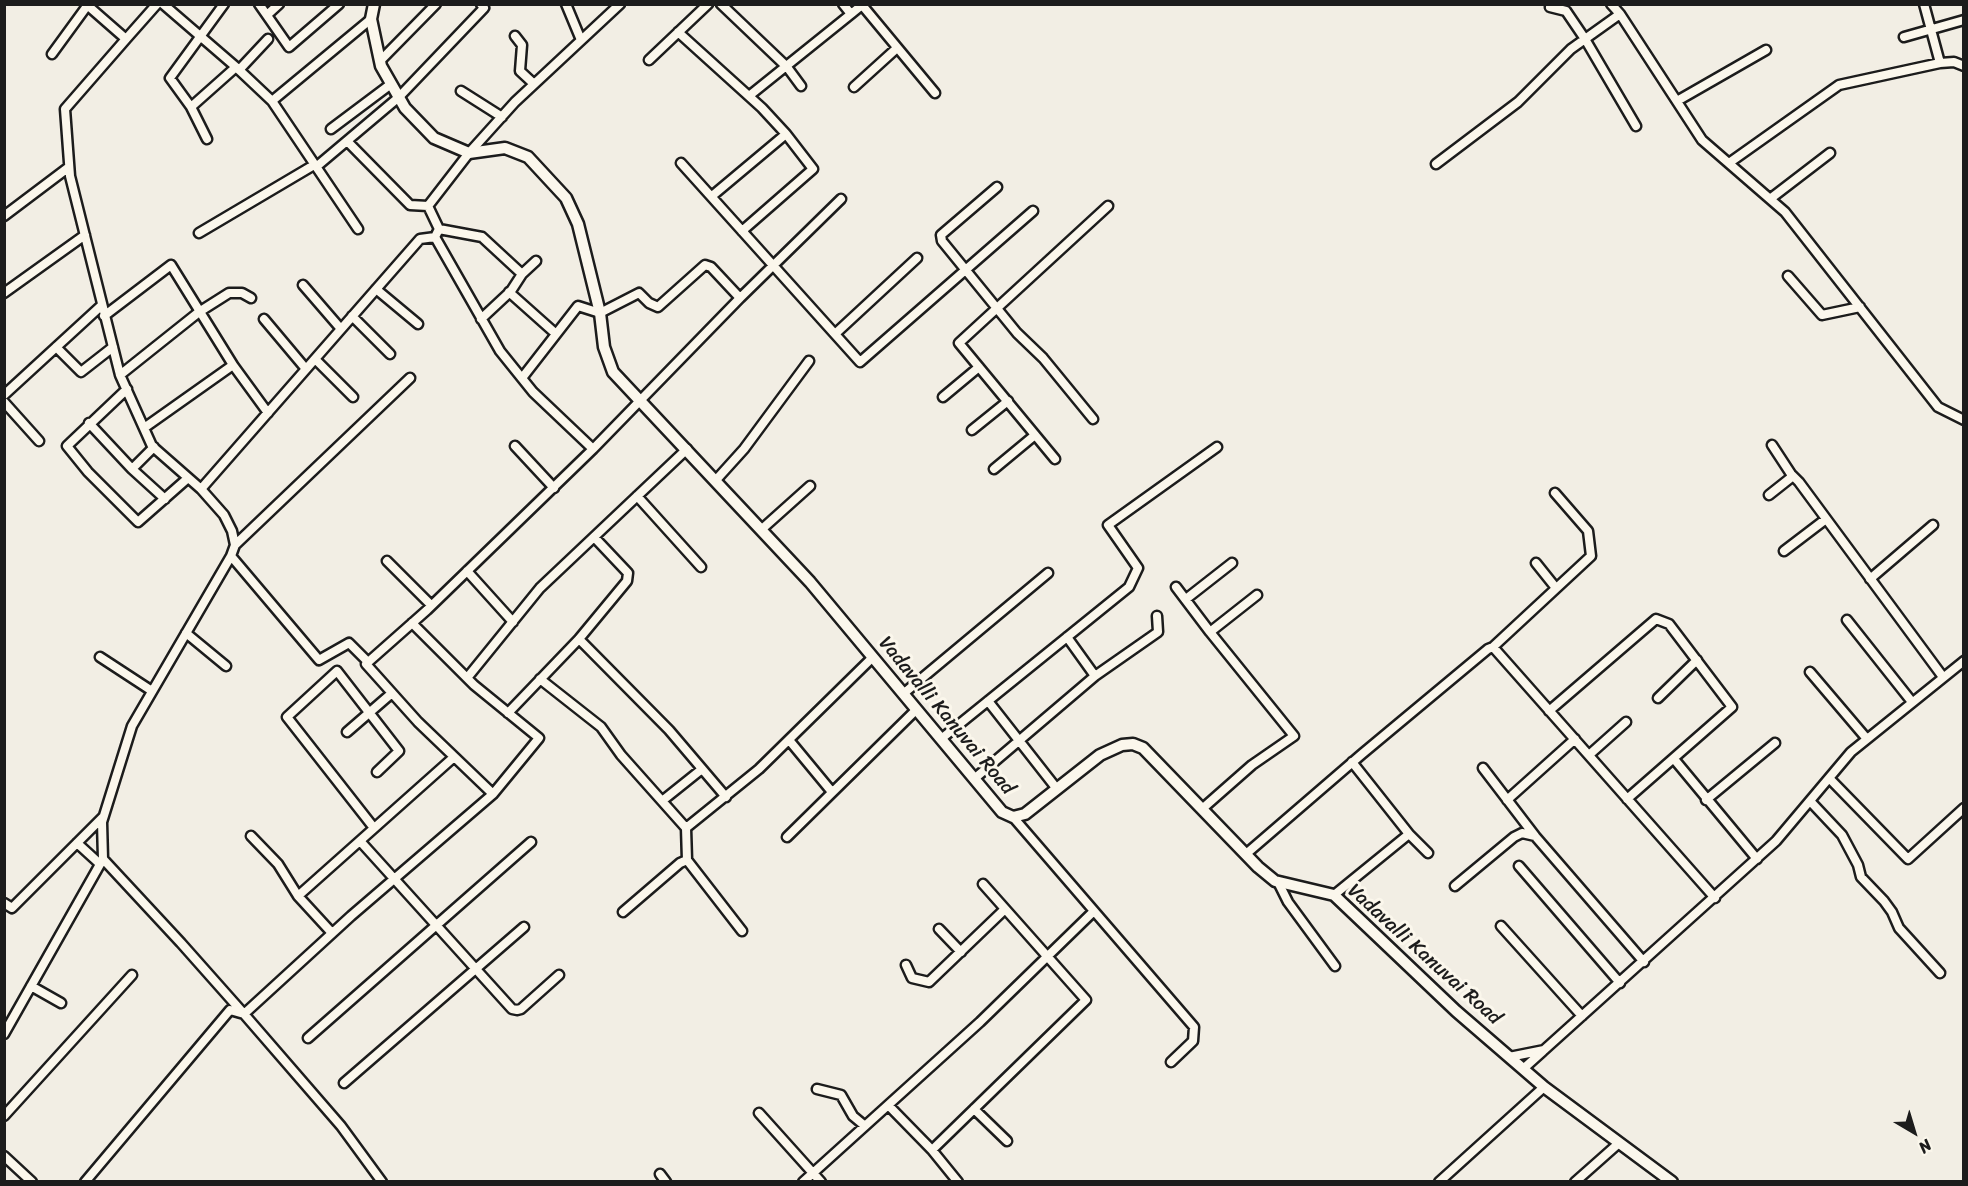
<!DOCTYPE html>
<html>
<head>
<meta charset="utf-8">
<style>
  body { margin:0 }
  #map { position:relative; width:1968px; height:1186px; overflow:hidden; background:#f2eee4; font-family:Sriracha,sans-serif }
  canvas { display:block }
  .frame { position:absolute; inset:0; border:6px solid #1c1c1c; pointer-events:none }
  .north { position:absolute; left:1884px; top:1102px; width:60px; height:60px; -webkit-text-stroke:4px #fbf7ec; paint-order:stroke; rotate:142deg; font-size:16px; font-weight:700; line-height:24px; text-align:center; color:#1c1c1c }
  .north::after { content:''; display:block; margin:auto; width:21px; height:27px; background:#1c1c1c; clip-path:polygon(50% 0,100% 100%,50% 72%,0 100%) }
</style>
</head>
<body>
<div id="map">
<canvas width="1968" height="1186"></canvas>
<div class="frame"></div>
<div class="north">N</div>
</div>
<script>
const g = document.querySelector('canvas').getContext('2d');
g.lineJoin = 'round';
function toPath(rows) {
  const path = new Path2D();
  for (const r of rows) {
    path.moveTo(r[0], r[1]);
    for (let i = 2; i < r.length; i += 2) path.lineTo(r[i], r[i + 1]);
  }
  return path;
}
function trace(path, color, width, dash) {
  g.strokeStyle = color;
  g.lineWidth = width;
  g.lineCap = dash ? 'butt' : 'round';
  g.setLineDash(dash || []);
  g.stroke(path);
}
function drawText(font, color, halo, rows, align = 'center') {
  g.font = font + ' Sriracha,sans-serif';
  g.lineWidth = 6;
  g.setLineDash([]);
  g.textBaseline = 'middle';
  g.strokeStyle = halo;
  g.fillStyle = color;
  for (const [text, x, y, turn = 0] of rows) {
    g.save();
    g.translate(x, y);
    g.rotate((+turn || 0) * Math.PI / 180);
    g.textAlign = isNaN(turn) ? turn : align;
    if (halo) g.strokeText(text, 0, 0);
    g.fillText(text, 0, 0);
    g.restore();
  }
}
const minor = toPath([
  [86,4,126,39,65,109,70,176,120,375,152,446,201,489,224,515,232,531,235,545,231,556,319,660,349,643,368,662],
  [163,4,236,67,272,101,358,229],
  [259,4,289,47,339,4],
  [566,4,581,40],
  [721,4,787,67,801,86],
  [843,4,851,14,862,5,935,93],
  [1611,4,1620,14,1702,140,1785,212,1938,407,1964,420],
  [1924,4,1940,63],
  [1550,7,1566,11,1585,39,1636,126],
  [267,15,279,4],
  [678,32,762,108,786,134,813,169,742,231],
  [515,36,522,45,520,71,534,84],
  [1904,37,1964,20],
  [126,39,157,4],
  [52,54,87,6],
  [381,60,436,4],
  [649,60,708,4],
  [239,70,268,39],
  [854,87,897,48],
  [461,91,502,117],
  [749,96,851,14],
  [272,101,371,19],
  [1677,101,1766,50],
  [191,107,236,67],
  [331,129,391,84],
  [207,139,191,107,170,78,224,4],
  [347,141,410,205,428,206],
  [681,163,860,362,1033,211],
  [1729,163,1839,85,1940,63,1954,62,1964,66],
  [1436,164,1518,102,1571,49,1620,14],
  [316,167,399,97,484,8,481,4],
  [997,187,941,235,942,241,1017,333,1043,358,1093,419],
  [712,196,786,134],
  [1770,199,1830,153],
  [4,216,69,167],
  [439,229,482,237,522,274],
  [199,233,314,165],
  [435,237,500,351,533,392,593,449,427,610,366,664,418,722,493,794],
  [1788,276,1822,315,1860,307],
  [303,285,341,329],
  [376,289,418,324],
  [509,292,555,333],
  [4,293,85,235],
  [104,316,171,265,233,365,144,428],
  [352,316,390,354],
  [264,319,306,369],
  [481,319,511,291,522,274,536,261],
  [835,334,917,258],
  [56,347,81,372,113,347],
  [315,359,353,397],
  [233,365,268,413],
  [120,375,199,312,229,293,242,293,251,298],
  [522,378,578,306,600,313,639,293,649,303,658,307,705,265,711,267,740,298],
  [127,389,67,446,88,472,138,522,188,478],
  [4,395,102,305],
  [943,397,979,367],
  [4,402,39,441],
  [89,423,132,469,165,499],
  [972,430,1008,401],
  [1772,445,1791,474,1799,482,1943,677],
  [515,446,554,488],
  [593,449,740,298,841,199],
  [1055,459,959,343,1108,206],
  [132,469,154,447],
  [994,469,1035,435],
  [716,480,744,449,809,361],
  [201,489,420,239,435,237,439,229,428,206,469,153,515,102,620,4],
  [1769,495,1793,476],
  [637,496,701,567],
  [762,529,810,486],
  [235,545,410,378],
  [1784,551,1826,519],
  [387,561,431,605],
  [1536,563,1556,588],
  [467,571,513,622],
  [1870,579,1933,525],
  [1176,587,1210,632,1294,736,1252,765,1202,809],
  [1186,599,1232,563],
  [1847,620,1912,702],
  [1210,632,1257,595],
  [186,633,226,666],
  [1067,637,1095,676],
  [579,639,669,730,726,797],
  [1493,647,1715,898],
  [100,657,152,691],
  [1810,672,1867,739],
  [467,678,540,588,687,449],
  [540,679,601,727,621,755,686,828,759,769,873,657],
  [903,694,1048,573],
  [1658,698,1697,660],
  [988,701,1057,789],
  [1549,711,1656,619,1669,624,1732,707,1627,799],
  [508,713,579,639,627,581,628,573,594,537],
  [347,732,392,693],
  [941,739,1129,587,1138,568,1108,525,1217,447],
  [789,740,832,792],
  [1589,755,1626,722],
  [1674,759,1757,859],
  [1483,768,1535,836],
  [1829,778,1908,859,1964,808],
  [974,779,1095,676,1158,632,1157,616],
  [1507,800,1575,739],
  [1706,800,1775,743],
  [662,801,702,769],
  [1810,801,1842,835,1858,865,1861,877,1884,901,1892,912,1899,928,1940,973],
  [1013,817,1194,1027,1193,1041,1171,1062],
  [374,828,287,717,337,671,399,751,377,772],
  [686,828,687,860,742,931],
  [1409,834,1428,853],
  [251,836,278,864,298,896,332,933],
  [787,837,916,710],
  [360,841,512,1009,517,1010,521,1009,559,975],
  [77,843,100,864],
  [1246,854,1362,754,1488,649,1493,647,1591,556,1588,531,1555,493],
  [103,859,181,943,244,1014,341,1126,382,1182],
  [1519,866,1620,983],
  [1278,882,1288,902,1335,966],
  [1455,886,1514,837,1522,833,1535,836,1644,962],
  [1334,895,1409,834,1352,762],
  [298,896,454,757],
  [4,903,12,908,103,817],
  [623,912,680,863,687,860],
  [1501,926,1582,1016],
  [939,929,961,952],
  [906,965,912,978,929,982,1004,910],
  [31,986,61,1003],
  [4,1034,103,859,102,822,132,726,231,556],
  [308,1038,531,842],
  [1509,1057,1544,1050,1776,841,1851,752,1964,661],
  [1523,1069,1543,1051],
  [344,1083,524,927],
  [817,1089,841,1095,853,1116,865,1126],
  [889,1106,932,1150,958,1182],
  [974,1109,1007,1141],
  [759,1113,821,1182],
  [4,1116,132,975],
  [932,1150,1086,1000,983,884],
  [4,1156,32,1182],
  [660,1174,666,1182],
  [85,1182,230,1010,244,1014,351,916,493,794,539,738,474,685,412,623],
  [803,1182,980,1022,1094,911],
  [1439,1182,1544,1087],
  [1575,1182,1619,1143]
]);
const tertiary = toPath([
  [374,4,371,19,381,66,405,108,434,138,469,153,505,148,528,157,566,198,578,224,600,313,604,347,613,372,810,582,1002,812,1013,817,1025,814,1100,755,1122,745,1133,744,1143,748,1258,867,1275,881,1334,895,1456,1011,1544,1087,1672,1182]
]);
trace(minor, '#1c1c1c', 13);
trace(tertiary, '#1c1c1c', 15);
trace(minor, '#fbf7ec', 8);
trace(tertiary, '#fbf7ec', 10);
drawText('20px', '#1c1c1c', '#fbf7ec', [
  ["Vadavalli Kanuvai Road",946,716,50],
  ["Vadavalli Kanuvai Road",1424,955,42]
]);
</script>
</body>
</html>
